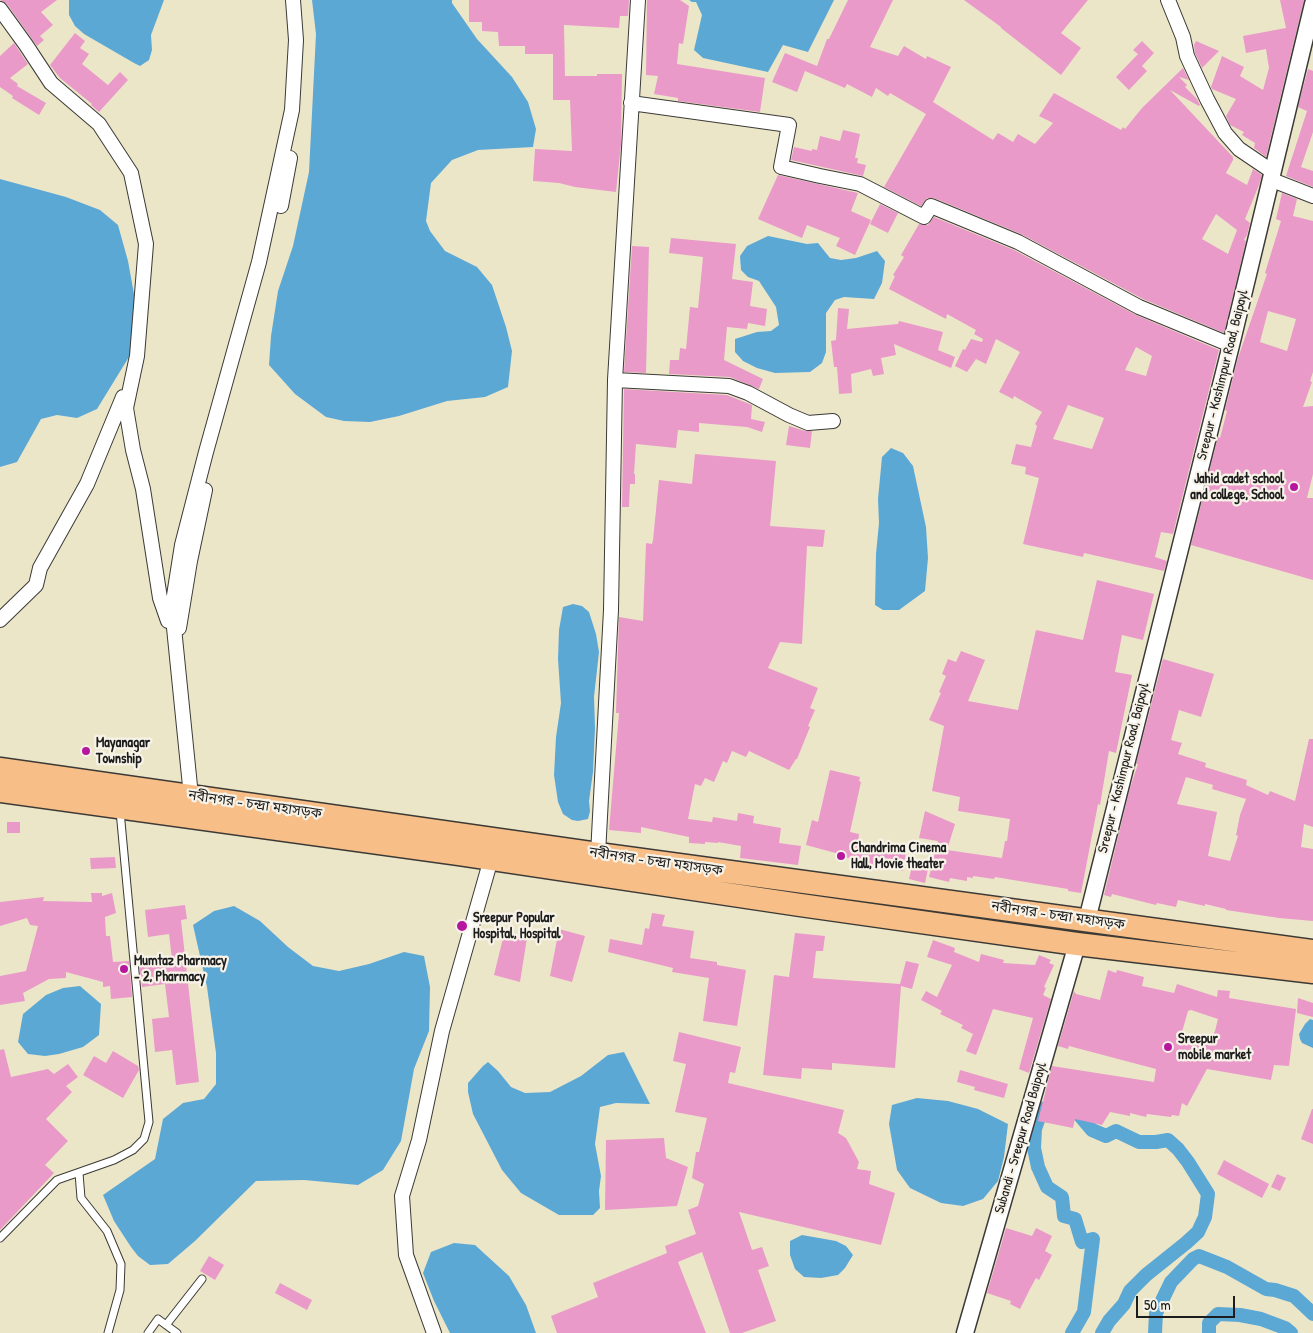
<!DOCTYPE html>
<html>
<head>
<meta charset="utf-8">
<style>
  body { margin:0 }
  #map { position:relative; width:1313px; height:1333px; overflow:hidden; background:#ece6c9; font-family:"Patrick Hand",sans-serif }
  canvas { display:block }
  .scale { position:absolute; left:1136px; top:1296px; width:99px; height:22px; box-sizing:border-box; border:2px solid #1c1c1c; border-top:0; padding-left:6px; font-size:15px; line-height:18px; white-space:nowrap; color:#1c1c1c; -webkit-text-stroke:4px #f7f3e8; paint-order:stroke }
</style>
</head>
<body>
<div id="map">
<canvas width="1313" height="1333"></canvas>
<div class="scale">50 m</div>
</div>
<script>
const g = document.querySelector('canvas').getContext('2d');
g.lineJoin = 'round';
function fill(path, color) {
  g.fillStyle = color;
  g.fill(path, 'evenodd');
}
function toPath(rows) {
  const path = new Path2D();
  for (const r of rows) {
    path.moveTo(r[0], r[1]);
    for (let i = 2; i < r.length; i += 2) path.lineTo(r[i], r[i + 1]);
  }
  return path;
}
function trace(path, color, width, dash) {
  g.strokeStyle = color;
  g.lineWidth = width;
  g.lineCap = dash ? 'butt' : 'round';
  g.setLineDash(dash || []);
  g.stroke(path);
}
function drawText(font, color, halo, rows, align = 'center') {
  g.font = font + ' "Patrick Hand","Noto Sans Bengali",sans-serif';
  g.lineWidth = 4.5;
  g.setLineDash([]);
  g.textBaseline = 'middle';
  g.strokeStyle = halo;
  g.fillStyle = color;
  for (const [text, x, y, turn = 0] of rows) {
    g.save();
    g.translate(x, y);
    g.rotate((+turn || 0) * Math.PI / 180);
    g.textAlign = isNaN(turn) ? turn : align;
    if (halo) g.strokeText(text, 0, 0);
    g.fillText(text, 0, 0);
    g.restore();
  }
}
fill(toPath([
  [69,0,164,0,151,35,152,50,149,60,140,66,134,63,84,34,75,26,69,15],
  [312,0,452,0,452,3,477,39,512,77,528,102,536,129,533,147,478,150,452,160,431,183,426,221,430,231,445,251,477,267,492,285,506,327,512,351,508,387,485,397,447,401,399,416,370,422,344,421,326,417,295,394,269,365,271,336,278,291,293,246,309,172,316,34],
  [689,0,834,0,808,52,783,45,768,72,703,58,694,50,702,15,696,2,692,2],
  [0,179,66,197,100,210,118,225,128,261,136,305,132,352,97,409,77,418,57,415,41,419,17,462,0,467],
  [768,236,807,244,818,243,830,258,841,260,856,258,877,251,885,261,882,283,874,299,844,297,835,300,826,313,826,352,822,363,810,372,775,373,757,368,743,361,735,352,735,339,757,332,771,331,779,325,776,307,759,281,748,277,741,270,740,256,747,246],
  [891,448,903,453,913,466,926,527,928,558,925,591,899,610,883,610,875,605,876,554,879,523,878,499,882,457],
  [573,604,582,606,589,612,596,634,599,652,594,697,595,728,593,772,589,801,590,811,588,819,578,821,572,820,563,814,558,802,554,775,556,737,561,703,558,659,559,630,563,607],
  [234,906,260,921,288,947,313,966,339,971,369,964,404,952,424,956,430,987,429,1031,414,1069,401,1141,383,1170,358,1185,304,1180,256,1181,195,1241,168,1264,150,1265,138,1256,131,1247,114,1221,103,1195,155,1159,163,1119,183,1103,204,1099,216,1084,216,1053,207,987,193,925,214,911],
  [80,986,101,1004,99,1035,83,1047,59,1054,45,1056,28,1054,18,1042,23,1014,46,995,63,988],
  [1310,1019,1313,1020,1313,1048,1302,1043,1300,1039,1299,1034,1305,1024],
  [624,1052,650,1104,616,1103,600,1107,595,1144,601,1176,599,1191,600,1208,593,1215,559,1215,521,1193,502,1170,473,1114,468,1092,468,1083,483,1066,488,1062,498,1071,511,1087,525,1093,550,1092,581,1076,608,1055],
  [917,1098,948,1101,978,1109,1008,1124,1004,1157,998,1181,983,1199,963,1206,941,1203,910,1188,897,1170,889,1124,892,1105],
  [802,1235,836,1241,846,1246,853,1255,845,1268,838,1275,821,1278,804,1277,795,1269,790,1255,790,1241],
  [454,1243,475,1245,509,1276,526,1305,536,1333,450,1333,434,1301,423,1273,431,1252]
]), '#5ca8d5');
trace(toPath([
  [1048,1108,1042,1109,1035,1129,1034,1148,1038,1167,1047,1187,1062,1197,1064,1216,1075,1219,1082,1242,1093,1239,1084,1312,1072,1333],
  [1074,1109,1078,1109,1081,1117,1092,1130,1106,1136,1116,1131,1139,1142,1156,1142,1168,1140,1178,1149,1188,1162,1208,1194,1205,1217,1198,1232,1186,1243,1146,1275,1130,1291,1124,1304,1109,1321,1102,1333],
  [1155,1333,1156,1313,1171,1282,1193,1259,1199,1256,1227,1267,1266,1289,1275,1290,1294,1296,1313,1314],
  [1209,1333,1209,1323,1218,1314,1240,1315,1261,1319,1285,1328,1291,1333]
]), '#5ca8d5', 14);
fill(toPath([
  [0,0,57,0,41,12,53,25,40,36,44,40,37,46,7,4],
  [469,0,629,0,628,16,620,16,619,28,564,25,565,76,597,76,597,74,622,74,621,144,616,192,575,187,559,183,533,181,535,149,572,151,570,100,553,100,553,54,525,54,525,46,499,46,498,32,482,31,482,22,469,22],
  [647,0,680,0,689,6,683,44,679,43,677,64,765,78,760,112,678,101,678,98,654,94,658,76,646,75],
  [848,0,893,0,870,47,898,56,904,46,926,59,927,56,951,67,933,102,993,140,998,133,1013,142,1018,134,1035,144,1053,123,1039,116,1054,93,1121,130,1123,127,1125,129,1142,108,1183,68,1189,80,1179,77,1187,85,1185,87,1197,99,1200,105,1199,106,1170,90,1233,157,1233,160,1226,173,1247,185,1253,169,1262,175,1259,185,1245,219,1250,223,1247,235,1244,240,1246,241,1224,333,1143,299,1021,234,934,198,927,198,921,206,884,187,926,114,890,93,888,96,876,88,872,97,847,84,845,88,805,71,797,92,772,82,785,53,817,66,827,39,829,39],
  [1216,214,1237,230,1228,254,1202,239],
  [964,0,1088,0,1061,33,1081,48,1061,75,1001,28,1001,27],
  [1280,0,1304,0,1266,157,1254,148,1255,143,1242,135,1244,132,1230,125,1226,116,1236,99,1212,89,1211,87,1222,56,1244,67,1240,76,1263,90,1269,68,1266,49,1246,53,1243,36,1286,28],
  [75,33,85,41,80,48,89,54,82,64,108,85,120,72,128,80,99,112,91,105,92,104,60,78,50,65],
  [1142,41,1154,53,1142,66,1147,71,1129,90,1116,77,1138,54,1133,50],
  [1196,41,1219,51,1202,68,1195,53,1194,45],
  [14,43,28,64,10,78,18,84,17,86,46,103,39,115,12,98,13,96,0,87,0,56],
  [1308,69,1313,71,1313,132,1301,167,1313,171,1313,187,1286,176,1307,111,1298,107],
  [843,130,860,134,855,158,858,158,857,163,866,165,863,176,791,160,794,147,812,151,812,149,817,150,820,136,840,141],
  [778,175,858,193,851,211,871,220,855,255,836,246,840,238,807,225,802,238,758,219],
  [1282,193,1297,199,1293,216,1313,221,1313,372,1310,381,1312,382,1303,407,1313,406,1313,474,1307,498,1313,498,1313,580,1191,545,1218,437,1220,438,1227,411,1225,410,1238,358,1267,274,1265,273,1281,221,1276,219],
  [1268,311,1296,319,1287,351,1260,342],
  [880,204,898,213,888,233,870,224],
  [934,217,1014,250,1136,315,1219,350,1173,534,1161,532,1155,557,1167,561,1164,571,1084,553,1083,557,1023,544,1039,478,1025,474,1026,467,1011,464,1016,444,1031,447,1037,426,1035,424,1042,412,1014,396,1013,399,999,392,1020,352,996,339,986,364,976,359,967,372,955,366,963,349,965,350,971,339,982,342,983,339,974,334,976,330,947,314,946,319,889,289,895,276,893,275,904,257,901,255,919,224,928,225],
  [1136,347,1152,356,1146,376,1125,370],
  [1068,405,1104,418,1092,449,1053,439],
  [671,238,736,244,732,279,753,282,750,306,767,309,765,326,748,323,747,329,727,327,724,360,763,379,759,389,730,377,669,374,670,360,679,360,680,348,686,349,690,307,698,308,703,257,669,253],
  [632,246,649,247,646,373,624,372],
  [838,308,849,309,847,329,898,324,899,321,943,332,938,350,955,357,951,368,894,344,896,355,881,358,884,374,873,376,871,369,851,374,852,393,839,394,837,367,834,367,831,341,836,340],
  [624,389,727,395,752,405,751,419,765,422,762,432,747,427,699,423,699,432,678,430,676,448,636,444,634,474,635,474,635,484,630,484,629,507,622,507],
  [789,426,805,431,812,431,810,448,786,445],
  [695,454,776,461,770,526,825,530,823,547,807,546,802,644,780,642,768,668,818,688,810,708,815,710,808,726,810,727,797,759,796,759,789,770,749,751,746,757,732,751,727,763,723,761,714,782,705,778,701,786,695,784,688,819,712,822,713,817,737,821,738,813,754,816,753,823,781,828,779,843,801,846,798,865,740,858,741,846,718,842,718,843,705,842,705,844,689,843,689,837,641,827,641,833,609,830,619,713,616,713,619,617,643,621,646,543,652,544,653,540,659,480,692,484],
  [1097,580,1154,594,1143,640,1122,635,1115,672,1132,675,1116,753,1109,751,1100,805,1098,804,1081,893,1068,891,1068,889,995,877,994,879,973,876,973,878,967,877,967,881,950,878,949,882,929,877,938,841,919,838,925,811,955,824,947,850,1002,858,1005,841,1007,841,1010,819,958,811,960,797,932,791,944,726,929,720,941,693,939,692,946,676,942,674,948,659,956,662,961,651,985,660,968,701,1018,710,1036,630,1083,640],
  [1163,659,1214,674,1201,717,1179,710,1171,740,1182,743,1178,754,1206,763,1205,767,1247,780,1246,785,1268,795,1270,791,1295,801,1309,739,1313,739,1313,827,1304,824,1301,847,1313,849,1313,921,1279,918,1226,910,1226,909,1205,904,1205,906,1178,900,1176,907,1157,903,1156,905,1112,894,1111,897,1104,895,1130,788,1138,764,1136,764],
  [1186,777,1213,785,1212,789,1246,799,1240,815,1236,835,1238,836,1230,861,1208,856,1217,812,1177,804],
  [830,770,860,777,859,781,861,782,850,832,859,834,858,844,906,853,903,871,860,863,861,860,843,857,843,855,806,845,812,820,818,822],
  [7,822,20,822,20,833,7,833],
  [115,857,116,868,91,869,90,858],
  [912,866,928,869,925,883,909,879],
  [91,893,102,893,102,896,112,893,116,913,105,917,106,936,110,936,113,962,129,961,132,997,111,999,110,986,103,987,103,982,66,972,66,978,49,979,23,993,25,1001,0,1005,0,976,26,971,38,926,30,925,27,918,0,926,0,902,44,897,43,901,92,902],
  [185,905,187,919,181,920,199,1082,176,1085,172,1050,155,1052,152,1019,169,1017,165,984,142,987,139,963,172,959,169,934,148,937,145,910],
  [652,913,665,915,662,926,694,931,690,958,717,962,717,965,746,970,737,1026,703,1021,709,978,672,972,673,968,608,952,610,939,642,945,645,928,649,929],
  [559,929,585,936,572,982,550,976],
  [795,933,825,936,823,951,816,951,813,978,900,984,906,961,919,964,912,989,901,986,895,1068,832,1063,832,1070,802,1068,801,1079,763,1075,774,975,789,977],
  [504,934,527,938,520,982,494,975],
  [933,940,955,948,954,952,979,962,981,954,1004,960,1003,963,1035,965,1039,955,1051,960,1049,963,1054,965,1044,987,1046,988,1043,995,1051,999,1029,1073,1019,1069,1033,1018,993,1009,976,1055,966,1051,973,1034,961,1028,963,1025,940,1014,942,1011,921,1000,926,991,937,997,952,965,927,957],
  [1108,970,1116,973,1117,970,1144,977,1142,986,1174,993,1177,984,1217,997,1218,990,1230,991,1229,998,1296,1009,1289,1066,1274,1065,1271,1080,1207,1069,1187,1106,1182,1103,1179,1116,1172,1115,1171,1117,1147,1114,1146,1117,1130,1113,1130,1116,1110,1112,1102,1125,1075,1119,1073,1128,1038,1121,1052,1066,1154,1082,1156,1069,1069,1046,1068,1049,1058,1046,1074,991,1076,994,1100,1000],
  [1191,1010,1218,1019,1215,1031,1209,1042,1182,1032,1188,1011],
  [1298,998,1313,1003,1313,1017,1297,1013],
  [679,1032,741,1047,735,1073,730,1072,728,1083,844,1110,838,1133,846,1138,859,1162,857,1169,871,1171,869,1184,895,1193,881,1245,739,1212,752,1250,762,1247,769,1266,758,1270,776,1321,742,1333,730,1333,702,1252,678,1262,706,1333,557,1333,551,1316,598,1297,593,1283,667,1253,665,1246,696,1234,688,1210,698,1206,704,1184,692,1178,696,1152,699,1152,707,1118,675,1112,686,1064,673,1061],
  [4,1049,11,1077,48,1069,54,1074,68,1064,78,1077,66,1086,72,1092,46,1119,68,1141,45,1165,54,1173,0,1230,0,1050],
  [113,1051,138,1066,139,1070,123,1098,83,1075,94,1056,106,1063],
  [960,1070,1008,1084,1004,1098,974,1090,975,1087,957,1082],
  [1312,1109,1313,1109,1313,1144,1301,1139],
  [664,1138,666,1158,688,1167,677,1206,605,1210,606,1140],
  [1224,1160,1269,1184,1262,1198,1217,1174],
  [1277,1174,1286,1178,1280,1191,1271,1187],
  [1006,1228,1032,1236,1036,1228,1052,1236,1045,1251,1052,1255,1039,1280,1036,1278,1030,1289,1020,1309,1010,1304,1011,1301,987,1293],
  [209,1256,224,1265,215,1280,200,1271],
  [280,1283,312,1300,307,1310,275,1293]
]), '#e99ac9');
const service = toPath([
  [79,1173,81,1198,107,1231,121,1264,120,1290,108,1333],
  [0,1238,57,1180,114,1160,133,1150,144,1139,149,1122,120,811],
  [166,1325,202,1279],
  [148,1333,158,1319,177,1333]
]);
const minor = toPath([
  [1168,0,1183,37,1187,56,1207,99,1225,133,1239,149,1273,172],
  [0,9,26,45,51,83,99,124,131,173,146,244,137,356,126,408,133,450,143,489,160,598,168,621],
  [631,103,789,125,781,167,820,176,860,184,924,217,931,206,1018,242,1139,307,1231,345],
  [1272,180,1313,196],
  [281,206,290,158],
  [615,380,729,386,748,393,789,415,808,423,833,421],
  [0,620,36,585,40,568,87,484,123,397],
  [179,628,190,561,205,490],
  [191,796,172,608,182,545,206,452,259,262,292,110,296,40,293,0],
  [598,854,611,610,615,380,638,0],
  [434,1333,406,1255,402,1196,419,1140,442,1031,491,859]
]);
const tertiary = toPath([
  [1087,920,1231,345,1313,4],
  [965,1333,1077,944]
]);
const trunk = toPath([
  [0,769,598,854,1313,951],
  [0,791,459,854,800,905,1077,944,1313,972]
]);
trace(service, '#3b3a36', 9);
trace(minor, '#3b3a36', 16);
trace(tertiary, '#3b3a36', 19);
trace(trunk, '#3b3a36', 25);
trace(service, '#fff', 7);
trace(minor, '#fff', 14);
trace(tertiary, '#fff', 16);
trace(trunk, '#f7be87', 22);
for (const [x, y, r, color] of [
  [1294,487,5,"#b5179e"],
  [86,751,5,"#b5179e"],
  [841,856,5,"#b5179e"],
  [462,926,6,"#b5179e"],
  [124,969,5,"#b5179e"],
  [1168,1047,5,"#b5179e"]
]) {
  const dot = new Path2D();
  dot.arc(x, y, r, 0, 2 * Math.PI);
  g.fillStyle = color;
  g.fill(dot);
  trace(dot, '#f7f3e8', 2);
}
drawText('14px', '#1c1c1c', '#f7f3e8', [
  ["Sreepur - Kashimpur Road, Baipayl",1223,375,-76],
  ["Sreepur - Kashimpur Road, Baipayl",1124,768,-76],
  ["নবীনগর - চন্দ্রা মহাসড়ক",255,805,8],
  ["নবীনগর - চন্দ্রা মহাসড়ক",656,862,8],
  ["নবীনগর - চন্দ্রা মহাসড়ক",1058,916,8],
  ["Subandi - Sreepur Road Baipayl",1021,1138,-74]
]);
drawText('bold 14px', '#1c1c1c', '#f7f3e8', [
  ["Jahid cadet school",1284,479,"right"],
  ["and college, School",1284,495,"right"],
  ["Mayanagar",96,743],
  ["Township",96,759],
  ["Chandrima Cinema",851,848],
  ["Hall, Movie theater",851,864],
  ["Sreepur Popular",473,918],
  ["Hospital, Hospital",473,934],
  ["Mumtaz Pharmacy",134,961],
  ["- 2, Pharmacy",134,977],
  ["Sreepur",1178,1039],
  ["mobile market",1178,1055]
], 'left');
</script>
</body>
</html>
